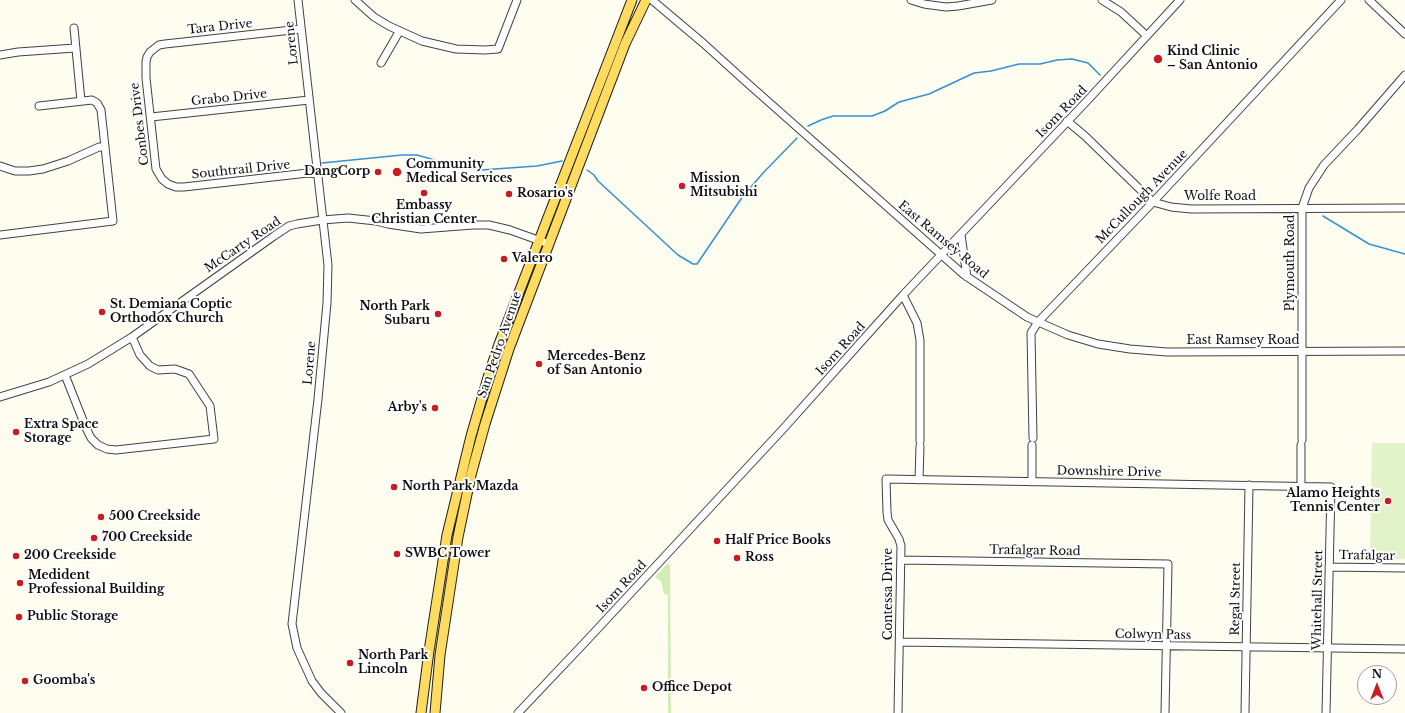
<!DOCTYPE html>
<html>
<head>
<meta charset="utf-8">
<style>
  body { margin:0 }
  #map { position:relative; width:1405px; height:713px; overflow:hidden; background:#fffcf0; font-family:"Libre Baskerville",serif }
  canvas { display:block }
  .north { position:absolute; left:1357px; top:665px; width:40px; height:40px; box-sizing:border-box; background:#fff; border:1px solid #9f9f9f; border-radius:50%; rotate:0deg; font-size:11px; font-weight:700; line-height:16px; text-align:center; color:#0e0e0e }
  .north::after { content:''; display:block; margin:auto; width:14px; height:18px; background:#c81d21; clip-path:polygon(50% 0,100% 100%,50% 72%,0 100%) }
</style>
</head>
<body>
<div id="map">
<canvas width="1405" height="713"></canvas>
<div class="north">N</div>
</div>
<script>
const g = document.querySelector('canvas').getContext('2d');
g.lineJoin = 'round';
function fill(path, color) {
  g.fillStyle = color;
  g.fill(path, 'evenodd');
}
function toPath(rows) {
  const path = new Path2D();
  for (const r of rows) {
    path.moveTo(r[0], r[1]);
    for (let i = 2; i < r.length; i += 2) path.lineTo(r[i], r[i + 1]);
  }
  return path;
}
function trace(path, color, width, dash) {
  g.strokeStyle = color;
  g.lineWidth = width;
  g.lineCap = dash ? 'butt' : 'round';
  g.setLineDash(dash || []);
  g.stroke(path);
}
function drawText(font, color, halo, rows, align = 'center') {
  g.font = font + ' "Libre Baskerville",serif';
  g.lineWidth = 4;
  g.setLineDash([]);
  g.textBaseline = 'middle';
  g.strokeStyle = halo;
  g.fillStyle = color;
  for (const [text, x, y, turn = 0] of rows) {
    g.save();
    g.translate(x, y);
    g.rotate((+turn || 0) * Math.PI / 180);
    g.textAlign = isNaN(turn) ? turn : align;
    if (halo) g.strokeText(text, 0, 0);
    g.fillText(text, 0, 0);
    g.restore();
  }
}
fill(toPath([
  [668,563,670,566,671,713,668,713,668,595,664,594,661,581,655,577]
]), '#d1edb6');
fill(toPath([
  [1372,443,1405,443,1405,559,1370,559]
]), '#e3f3c9');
trace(toPath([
  [808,126,821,120,833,116,872,116,885,111,899,102,929,94,974,73,991,71,1019,64,1040,64,1057,60,1072,59,1088,63,1100,75],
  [322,163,402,155,417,155,463,168,481,170,537,166,562,161],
  [587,170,594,175,598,181,678,255,693,264,697,264,743,196,764,172,797,138],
  [1323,216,1369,244,1405,254]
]), '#3391d6', 1.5);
const minor = toPath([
  [298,0,328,265,327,303,318,399,292,624,297,648,312,681,321,693,341,713],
  [355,0,374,17,389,26,422,41,456,49,485,50,498,49,517,0],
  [652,0,703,43,745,81,963,274,1027,317,1068,335,1098,344,1130,349,1167,352,1405,351],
  [911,0,924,4,946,7,958,6,992,0],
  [1102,0,1121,12,1147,36],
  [1369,0,1405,34],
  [74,28,81,101],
  [301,29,165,44,159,45,150,52,147,57,146,62,146,78,156,169,162,179,168,184,176,187,184,187,308,173,317,174],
  [0,55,18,52,75,48],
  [381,63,399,32],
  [151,117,309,100],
  [1067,121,1085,136,1153,202,1171,207,1191,209,1405,208],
  [0,166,15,171,29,171,43,169,68,161,99,147,105,147],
  [0,235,113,221,101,110,97,103,92,100,39,106],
  [961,235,967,277],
  [903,295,917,323,920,340,920,441],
  [65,375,86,428,91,438,98,445,107,449,116,450,214,439,210,406,189,374,175,369,158,370,150,366,140,355,132,337],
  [0,397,49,382,88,364,132,337,274,236,289,226,297,224,322,220,348,218,376,221,388,224,421,229,473,225,489,225,510,230,549,244],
  [1033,438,1031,333,1038,322,1153,202,1341,0],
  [1302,440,1302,208,1309,188,1324,165,1358,129,1405,75],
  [919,480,920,446],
  [1032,482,1032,445],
  [1301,486,1301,445],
  [901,560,1168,564,1165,713],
  [1329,567,1405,568],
  [900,642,1405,649],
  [518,713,589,638,783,429,903,295,1085,103,1180,0],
  [898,713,901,546,899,539,888,520,887,512,886,479,1331,487,1326,713],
  [1245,713,1249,485]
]);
const major = toPath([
  [421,713,429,651,447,535,471,436,489,374,499,344,632,0],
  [435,713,440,655,458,537,471,475,485,424,509,349,625,44,646,0]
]);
trace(minor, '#414141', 9);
trace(major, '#1f1f1f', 11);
trace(minor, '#fff', 7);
trace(major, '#ffdc60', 9);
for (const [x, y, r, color] of [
  [1158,59,5,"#c81d21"],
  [378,172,4,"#c81d21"],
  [397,172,5,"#c81d21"],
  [682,186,4,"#c81d21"],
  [424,193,4,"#c81d21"],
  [509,194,4,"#c81d21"],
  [504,259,4,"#c81d21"],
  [102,312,4,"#c81d21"],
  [438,314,4,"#c81d21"],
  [539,364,4,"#c81d21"],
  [435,408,4,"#c81d21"],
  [16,432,4,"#c81d21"],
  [394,487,4,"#c81d21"],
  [1388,501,4,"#c81d21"],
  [101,517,4,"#c81d21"],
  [94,538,4,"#c81d21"],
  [717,541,4,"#c81d21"],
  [397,554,4,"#c81d21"],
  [16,556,4,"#c81d21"],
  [737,558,4,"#c81d21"],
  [20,583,4,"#c81d21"],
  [19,617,4,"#c81d21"],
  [350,663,4,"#c81d21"],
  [25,681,4,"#c81d21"],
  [644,688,4,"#c81d21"]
]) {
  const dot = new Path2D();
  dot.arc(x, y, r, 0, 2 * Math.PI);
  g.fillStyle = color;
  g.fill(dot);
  trace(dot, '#fff', 1.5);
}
drawText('12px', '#0e0e0e', '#fff', [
  ["Tara Drive",220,27,-6],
  ["Lorene",292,43,-96],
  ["Grabo Drive",229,98,-6],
  ["Isom Road",1062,112,-46],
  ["Conbes Drive",140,124,-97],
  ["Southtrail Drive",241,170,-6],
  ["McCullough Avenue",1142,197,-46],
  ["Wolfe Road",1220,197],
  ["East Ramsey Road",943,240,40],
  ["McCarty Road",243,245,-34],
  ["Plymouth Road",1291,263,-90],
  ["East Ramsey Road",1243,341],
  ["San Pedro Avenue",500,345,-71],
  ["Isom Road",841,349,-48],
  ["Lorene",310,363,-85],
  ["Downshire Drive",1109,472,1],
  ["Trafalgar Road",1035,551,1],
  ["Trafalgar",1367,556,1],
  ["Isom Road",622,587,-47],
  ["Contessa Drive",889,594,-90],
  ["Regal Street",1236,599,-89],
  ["Whitehall Street",1318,600,-89],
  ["Colwyn Pass",1153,635,1]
]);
drawText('bold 12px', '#0e0e0e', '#fff', [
  ["Kind Clinic",1167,52],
  ["– San Antonio",1167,66],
  ["Community",406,165],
  ["Medical Services",406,179],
  ["DangCorp",370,172,"right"],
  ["Mission",690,179],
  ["Mitsubishi",690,193],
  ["Rosario's",517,194],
  ["Embassy",424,206,"center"],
  ["Christian Center",424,220,"center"],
  ["Valero",512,259],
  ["St. Demiana Coptic",110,305],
  ["Orthodox Church",110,319],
  ["North Park",430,307,"right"],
  ["Subaru",430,321,"right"],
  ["Mercedes-Benz",547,357],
  ["of San Antonio",547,371],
  ["Arby's",427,408,"right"],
  ["Extra Space",24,425],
  ["Storage",24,439],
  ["North Park Mazda",402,487],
  ["Alamo Heights",1380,494,"right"],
  ["Tennis Center",1380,508,"right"],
  ["500 Creekside",109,517],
  ["700 Creekside",102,538],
  ["Half Price Books",725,541],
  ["SWBC Tower",405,554],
  ["200 Creekside",24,556],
  ["Ross",745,558],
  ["Medident",28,576],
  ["Professional Building",28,590],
  ["Public Storage",27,617],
  ["North Park",358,656],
  ["Lincoln",358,670],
  ["Goomba's",33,681],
  ["Office Depot",652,688]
], 'left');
</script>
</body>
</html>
